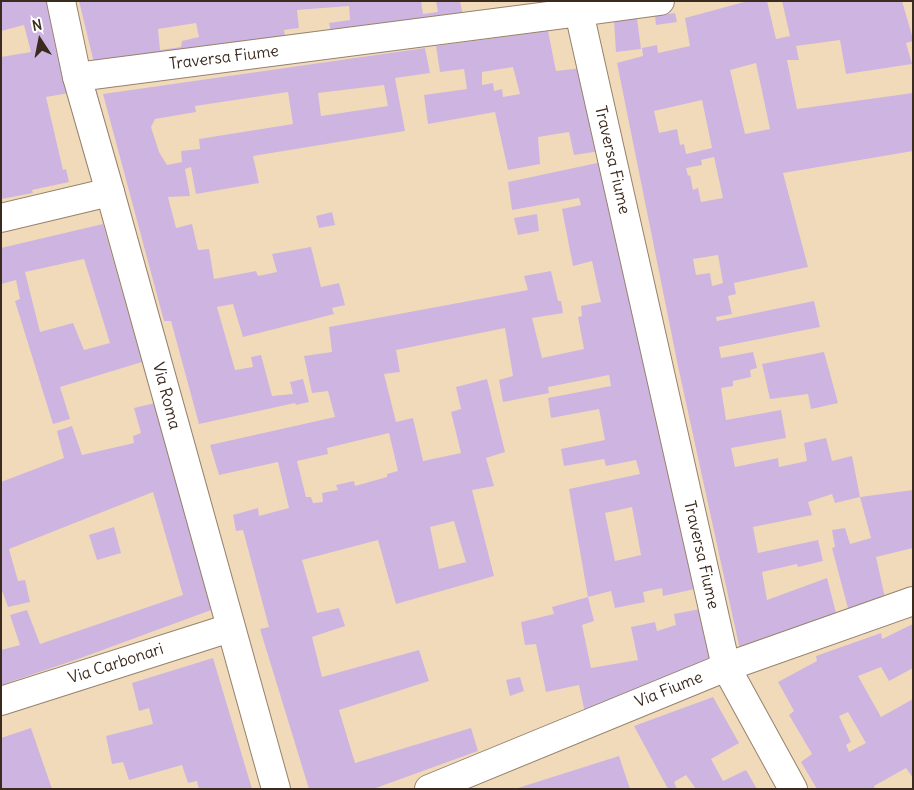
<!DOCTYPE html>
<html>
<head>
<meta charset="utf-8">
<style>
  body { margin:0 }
  #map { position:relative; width:914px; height:790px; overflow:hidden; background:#f1daba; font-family:Delius,sans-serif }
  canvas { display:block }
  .frame { position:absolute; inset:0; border:2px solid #3b2a1e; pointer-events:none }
  .north { position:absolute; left:15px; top:15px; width:50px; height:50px; -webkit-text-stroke:4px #fff; paint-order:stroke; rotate:349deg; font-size:14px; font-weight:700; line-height:20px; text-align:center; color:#3b2a1e }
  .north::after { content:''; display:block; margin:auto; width:18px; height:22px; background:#3b2a1e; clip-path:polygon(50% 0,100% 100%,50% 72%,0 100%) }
</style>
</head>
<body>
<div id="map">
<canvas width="914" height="790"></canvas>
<div class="frame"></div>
<div class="north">N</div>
</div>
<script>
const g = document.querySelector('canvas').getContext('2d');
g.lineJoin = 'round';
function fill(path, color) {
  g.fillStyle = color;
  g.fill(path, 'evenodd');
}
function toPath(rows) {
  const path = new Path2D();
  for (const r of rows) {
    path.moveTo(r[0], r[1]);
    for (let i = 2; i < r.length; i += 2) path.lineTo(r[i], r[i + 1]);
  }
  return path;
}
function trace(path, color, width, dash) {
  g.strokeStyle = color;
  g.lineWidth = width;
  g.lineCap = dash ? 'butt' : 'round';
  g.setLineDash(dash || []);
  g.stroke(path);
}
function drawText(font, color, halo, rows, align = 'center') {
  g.font = font + ' Delius,sans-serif';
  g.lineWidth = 5;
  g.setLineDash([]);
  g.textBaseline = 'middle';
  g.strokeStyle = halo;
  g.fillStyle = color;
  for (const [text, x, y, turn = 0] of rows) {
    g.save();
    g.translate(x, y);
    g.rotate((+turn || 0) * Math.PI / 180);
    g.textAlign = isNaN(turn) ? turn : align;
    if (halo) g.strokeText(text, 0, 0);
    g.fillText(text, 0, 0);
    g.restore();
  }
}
fill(toPath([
  [1,1,47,1,69,93,46,97,63,170,66,169,69,182,32,190,33,193,1,199,1,57,31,52,24,25,1,31],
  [79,1,421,1,423,14,438,12,436,1,460,1,463,16,332,37,329,23,350,20,349,6,297,10,299,28,284,30,286,43,95,67],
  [196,23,199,37,182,41,181,47,160,50,158,29],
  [748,1,767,1,776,39,790,36,782,1,902,1,913,39,913,41,906,43,912,64,846,74,840,40,796,46,799,60,787,60,797,109,913,93,913,151,783,173,808,267,734,283,736,294,728,296,732,314,716,317,717,321,814,301,820,327,719,347,721,358,753,352,757,368,750,370,751,377,733,381,733,386,721,388,726,420,781,410,786,438,731,448,735,467,778,458,779,467,807,461,804,443,826,438,832,461,852,456,860,497,835,503,832,494,808,502,812,515,753,527,758,553,818,540,823,561,798,567,797,564,762,572,767,600,827,578,837,617,740,650,678,366,617,63,643,56,642,48,657,45,658,53,690,46,685,18],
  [756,63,770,129,745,134,730,70],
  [702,100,712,148,686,154,684,144,680,145,677,129,659,133,654,111],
  [714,157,723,198,701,202,698,188,693,190,690,175,688,176,686,168,702,165,701,160],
  [718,255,723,283,712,286,710,273,696,275,693,259],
  [675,13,677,22,656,25,655,16],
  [637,18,641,49,616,52,614,21],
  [548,31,556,71,582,68,600,151,574,155,569,132,538,137,540,164,508,170,495,112,428,124,424,95,467,89,464,69,440,72,436,46],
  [513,67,520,94,503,97,502,89,494,91,493,83,482,85,482,72],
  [425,48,430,73,395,78,405,131,253,156,259,183,196,194,191,167,185,169,190,196,168,197,176,228,192,224,198,250,209,249,214,279,256,271,258,276,277,272,272,254,311,247,321,287,339,283,345,305,332,308,334,314,243,337,233,304,217,307,235,370,253,367,251,357,261,355,272,396,293,394,290,382,303,379,309,402,296,405,295,403,199,424,171,321,164,321,103,94],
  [384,85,388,106,321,116,318,93],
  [288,92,293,124,199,139,200,149,181,151,182,162,167,165,159,152,151,127,155,119,196,112,195,106],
  [602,162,695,589,663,596,662,588,643,592,645,602,615,608,611,591,588,597,569,489,640,474,636,460,606,466,604,459,564,466,561,449,605,440,599,409,551,418,548,398,611,386,609,375,548,387,549,393,503,402,499,380,513,376,505,328,396,350,400,372,384,374,396,422,413,418,423,461,461,453,451,412,461,409,456,387,487,379,505,452,486,458,494,486,472,490,494,576,396,604,378,540,302,560,317,613,339,608,345,626,312,637,322,677,419,650,429,681,339,710,355,763,471,728,478,751,373,789,309,789,260,629,269,627,243,530,236,531,233,515,258,508,259,516,289,508,278,462,219,475,210,445,335,417,328,391,312,393,304,356,332,352,329,327,528,290,524,276,551,271,558,301,561,301,563,313,532,318,542,358,584,349,578,317,582,316,581,306,601,302,592,261,573,266,562,209,581,205,579,198,512,210,508,182],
  [389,433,398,471,387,474,387,477,355,486,354,481,336,485,338,490,322,493,323,502,313,503,311,497,306,497,297,461,328,454,327,448],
  [632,507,641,555,615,561,605,513],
  [454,521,466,562,439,569,430,527],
  [332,212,335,225,319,228,316,216],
  [537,214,539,231,518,235,514,218],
  [103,224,142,362,60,387,70,419,53,424,15,301,20,299,16,280,1,284,1,248],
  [84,259,110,343,84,350,73,323,40,332,25,272],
  [824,352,838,403,811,409,808,394,770,399,762,364],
  [155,403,214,609,78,659,1,685,1,650,20,645,10,615,27,610,40,644,183,595,153,492,9,549,18,581,25,580,30,602,8,607,1,588,1,482,64,458,57,431,72,426,82,455,134,443,133,436,141,433,134,408],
  [913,490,913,548,876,557,886,602,850,616,832,548,835,547,832,530,845,528,850,544,871,538,860,497],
  [114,527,121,553,97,560,89,535],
  [588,597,594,621,582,625,591,668,638,660,631,627,655,622,657,631,676,625,674,614,700,609,713,668,585,713,579,685,546,692,536,644,525,645,521,622,554,614,552,607],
  [913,624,913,668,889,681,881,667,858,676,881,717,913,699,913,778,906,768,874,786,875,789,817,789,801,762,812,754,789,715,794,711,778,682,817,661,816,656,881,633,882,639],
  [848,712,866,743,849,752,846,745,851,742,839,716],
  [213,658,252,789,199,789,197,781,188,783,182,765,129,780,123,762,112,764,106,736,153,724,149,708,139,711,132,683],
  [520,677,524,691,510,696,506,680],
  [713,697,739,743,711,759,723,781,746,770,757,789,696,789,686,775,674,782,677,789,668,789,634,726],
  [31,728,52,789,1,789,1,738],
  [619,756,630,789,518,789,518,788]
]), '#ceb5e1');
const minor = toPath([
  [579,12,660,1],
  [77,77,579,12,726,667,793,789],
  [1,218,110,192],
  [1,701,230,628],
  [429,789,726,667,913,601]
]);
const tertiary = toPath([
  [61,1,77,77,110,192,276,789]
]);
trace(minor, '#96826c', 30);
trace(tertiary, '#96826c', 30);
trace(minor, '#fff', 28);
trace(tertiary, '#fff', 28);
drawText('16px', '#3b2a1e', '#fff', [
  ["Traversa Fiume",224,58,-7],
  ["Traversa Fiume",612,160,77],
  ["Via Roma",166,396,75],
  ["Traversa Fiume",701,555,77],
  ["Via Carbonari",116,664,-18],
  ["Via Fiume",669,690,-22]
]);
</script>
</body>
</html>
